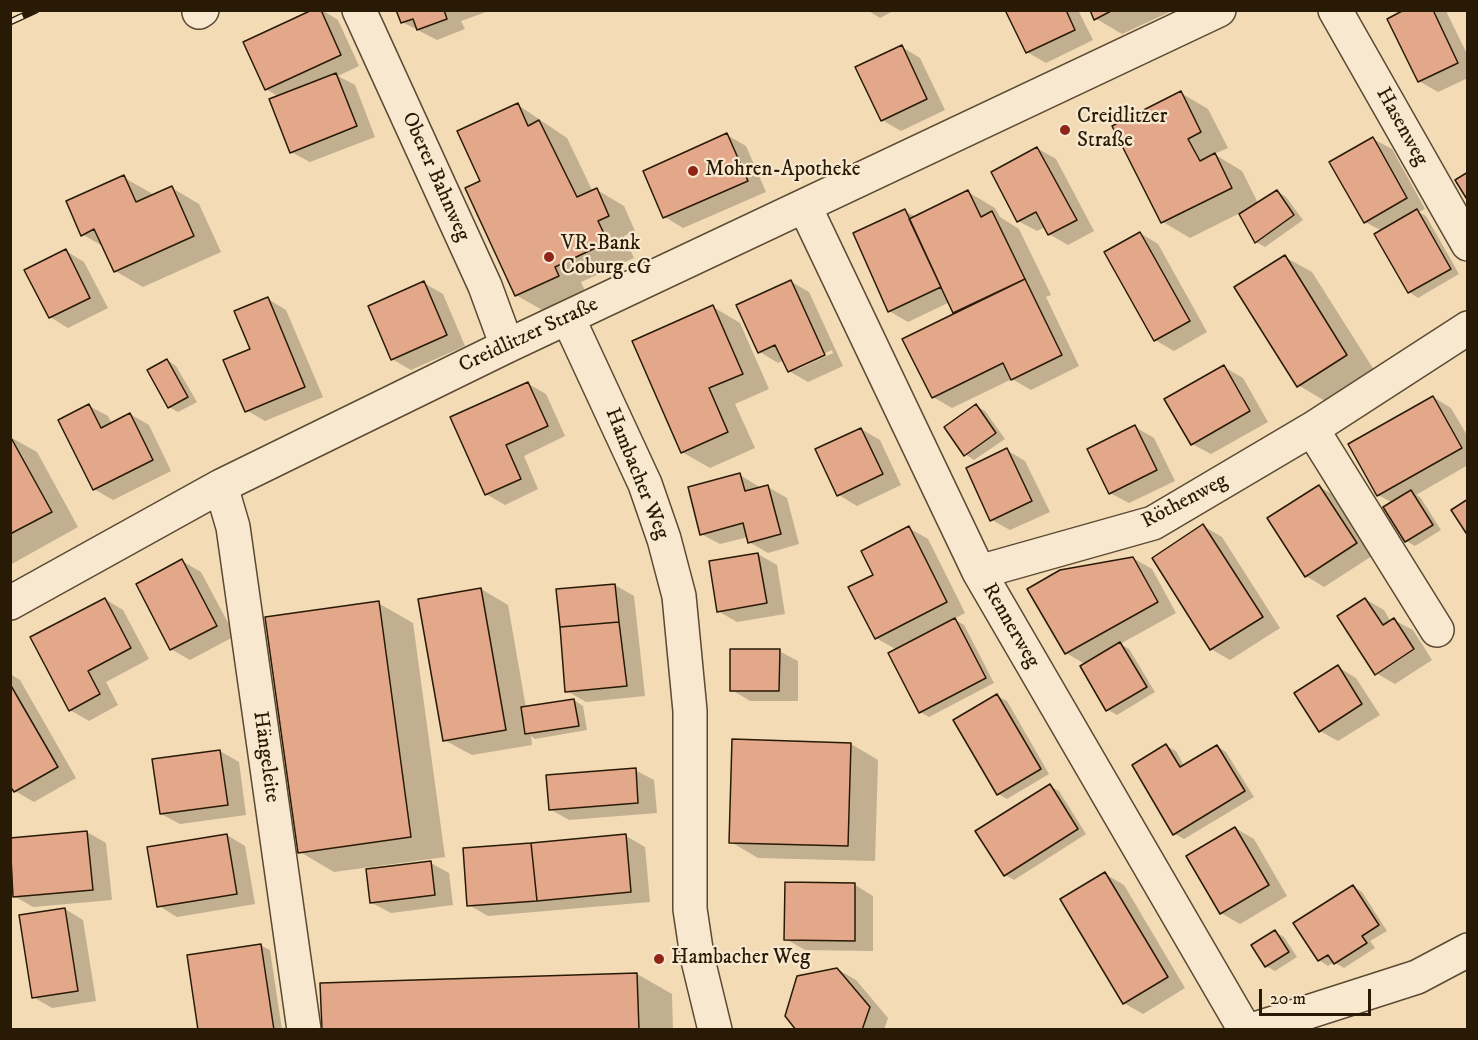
<!DOCTYPE html>
<html>
<head>
<meta charset="utf-8">
<style>
  body { margin:0 }
  #map { position:relative; width:1478px; height:1040px; overflow:hidden; background:#f2dbb5; font-family:"IM FELL DW Pica",serif }
  canvas { display:block }
  .frame { position:absolute; inset:0; border:12px solid #291a06; pointer-events:none }
  .scale { position:absolute; left:1259px; top:989px; width:112px; height:27px; box-sizing:border-box; border:3px solid #291a06; border-top:0; padding-left:8px; font-size:18px; line-height:21px; white-space:nowrap; color:#291a06; -webkit-text-stroke:4px #f7e8cf; paint-order:stroke }
</style>
</head>
<body>
<div id="map">
<canvas width="1478" height="1040"></canvas>
<div class="frame"></div>
<div class="scale">20 m</div>
</div>
<script>
const g = document.querySelector('canvas').getContext('2d');
g.lineJoin = 'round';
function fill(path, color) {
  g.fillStyle = color;
  g.fill(path, 'evenodd');
}
function toPath(rows) {
  const path = new Path2D();
  for (const r of rows) {
    path.moveTo(r[0], r[1]);
    for (let i = 2; i < r.length; i += 2) path.lineTo(r[i], r[i + 1]);
  }
  return path;
}
function trace(path, color, width, dash) {
  g.strokeStyle = color;
  g.lineWidth = width;
  g.lineCap = dash ? 'butt' : 'round';
  g.setLineDash(dash || []);
  g.stroke(path);
}
function drawText(font, color, halo, rows, align = 'center') {
  g.font = font + ' "IM FELL DW Pica",serif';
  g.lineWidth = 4.5;
  g.setLineDash([]);
  g.textBaseline = 'middle';
  g.strokeStyle = halo;
  g.fillStyle = color;
  for (const [text, x, y, turn = 0] of rows) {
    g.save();
    g.translate(x, y);
    g.rotate((+turn || 0) * Math.PI / 180);
    g.textAlign = isNaN(turn) ? turn : align;
    if (halo) g.strokeText(text, 0, 0);
    g.fillText(text, 0, 0);
    g.restore();
  }
}
fill(toPath([
  [316,10,322,10,338,20,359,66,338,76,355,85,375,137,310,162,291,152,279,97,266,89],
  [397,10,485,10,486,12,461,21,465,29,437,40,402,22],
  [867,10,895,10,880,18],
  [1006,10,1078,10,1093,40,1046,63,1027,52],
  [1091,10,1174,10,1122,34,1095,18],
  [1407,10,1446,11,1468,56,1468,78,1438,92,1419,81],
  [902,47,920,58,945,110,901,131,882,120],
  [1181,93,1208,109,1228,148,1214,154,1242,171,1258,203,1277,191,1286,197,1303,220,1265,247,1256,242,1240,213,1190,238,1163,222,1114,126],
  [518,105,567,138,593,192,597,190,624,206,635,231,624,236,634,258,581,282,585,291,544,311,516,295,482,182],
  [727,135,746,146,766,192,683,228,665,217,645,172],
  [1373,139,1392,149,1425,209,1419,212,1426,216,1459,274,1418,298,1409,292,1382,231,1365,222],
  [1037,148,1056,159,1094,231,1068,245,1049,234,1045,227,1037,231,1018,221],
  [123,177,151,193,153,197,172,188,199,204,221,252,143,287,115,271,104,247,82,234],
  [968,192,995,208,1000,217,1019,229,1051,295,1046,297,1079,366,1031,390,1012,379,952,408,933,397,958,314,950,302,908,322,889,311,905,211,916,217],
  [1140,233,1158,244,1207,332,1174,351,1155,340],
  [66,251,84,262,108,308,68,328,50,317],
  [1285,257,1312,272,1374,370,1325,401,1298,385],
  [790,281,809,292,843,366,808,382,789,371,784,360,778,363,760,352],
  [832,350,833,353,798,369,798,366],
  [424,283,443,294,465,346,411,370,392,359],
  [268,299,286,310,323,397,265,421,246,410],
  [713,307,740,323,769,389,735,404,755,448,710,468,682,452],
  [167,360,176,366,197,402,178,412,169,407],
  [1224,367,1243,378,1268,422,1211,454,1192,444],
  [527,383,546,394,565,436,524,456,538,489,505,505,486,494],
  [1433,397,1451,408,1468,437,1468,465,1416,495,1420,497,1441,530,1415,546,1406,541,1393,503,1378,495],
  [89,406,108,416,112,424,130,414,149,425,171,471,113,500,94,489],
  [976,406,985,411,1005,439,974,460,965,454],
  [1135,427,1154,438,1175,481,1129,503,1110,493],
  [861,429,880,440,901,485,857,506,839,495],
  [10,437,37,452,78,527,10,565],
  [1007,450,1025,461,1050,512,1010,530,992,520],
  [740,475,758,486,759,489,768,487,787,498,799,544,768,553,749,542,748,537,720,544,701,534],
  [1319,487,1338,497,1375,554,1324,587,1306,576],
  [1203,526,1222,537,1280,628,1230,660,1211,649,1154,559],
  [909,528,928,539,965,613,954,619,964,625,994,683,929,717,920,712,897,650,876,638,875,575],
  [758,554,777,565,785,614,737,622,718,611],
  [1133,558,1152,569,1176,613,1120,644,1129,649,1155,692,1117,715,1108,710,1082,667,1085,664,1066,653],
  [182,561,201,572,235,636,190,660,171,649],
  [615,585,634,596,645,696,586,702,567,691],
  [481,589,508,605,526,708,574,700,583,706,587,730,535,739,531,736,532,745,472,755,444,740],
  [105,599,123,610,149,659,106,682,118,705,89,721,70,710],
  [1365,599,1384,610,1391,622,1394,620,1413,630,1432,660,1395,684,1376,673],
  [378,603,413,623,445,857,334,872,300,852],
  [779,651,798,661,798,701,750,701,732,690],
  [1338,667,1356,678,1380,715,1338,741,1320,731],
  [10,674,20,680,76,778,34,802,15,791,10,783],
  [997,696,1007,701,1049,774,1007,799,998,794],
  [851,744,878,760,875,861,758,858,731,842],
  [1166,746,1176,751,1184,766,1217,746,1226,752,1254,797,1184,839,1175,834],
  [220,751,239,762,246,815,180,824,161,814],
  [635,770,654,780,657,813,569,820,550,809],
  [1050,786,1059,791,1086,834,1014,880,1005,875],
  [1235,828,1254,839,1287,896,1240,924,1221,913],
  [87,832,106,843,112,900,33,907,14,896,10,840],
  [227,835,245,846,255,904,177,917,159,906],
  [626,836,645,847,650,902,488,916,469,905],
  [431,863,449,873,453,905,391,913,372,903],
  [1105,874,1124,885,1185,988,1143,1014,1124,1003],
  [855,885,873,896,873,951,805,950,786,939],
  [1353,886,1362,892,1387,931,1370,941,1375,948,1344,968,1334,962,1328,966,1319,960],
  [65,909,83,920,96,1001,52,1008,33,997],
  [1275,932,1284,937,1297,957,1275,971,1266,966],
  [260,945,270,950,282,1030,199,1030],
  [837,969,856,980,888,1018,884,1030,798,1030],
  [637,974,672,994,673,1030,323,1030]
]), '#0003');
const building = toPath([
  [312,10,321,10,341,55,265,90,243,42,312,10],
  [396,10,444,10,447,19,417,30,413,19,401,23,396,10],
  [1005,10,1066,10,1075,30,1026,53,1005,10],
  [1090,10,1113,10,1094,20,1090,10],
  [1404,10,1433,10,1458,63,1418,82,1387,19,1404,10],
  [902,45,927,99,881,121,855,67,902,45],
  [336,73,357,126,290,153,269,99,336,73],
  [1181,91,1201,132,1188,139,1200,161,1215,153,1232,188,1161,223,1112,126,1181,91],
  [518,103,528,126,539,120,577,197,597,188,609,216,598,221,608,242,555,267,559,276,515,296,465,188,480,181,457,131,518,103],
  [727,133,748,181,663,218,643,171,727,133],
  [1373,137,1407,198,1364,223,1329,162,1373,137],
  [1037,147,1077,220,1048,235,1036,212,1017,222,991,172,1037,147],
  [1468,172,1468,201,1455,180,1468,172],
  [124,175,136,202,172,186,194,236,114,272,94,229,81,236,66,201,124,175],
  [968,190,981,217,992,211,1025,279,953,313,909,219,968,190],
  [1277,190,1294,215,1255,243,1239,214,1277,190],
  [905,209,941,287,888,312,853,233,905,209],
  [1417,209,1451,269,1408,293,1374,234,1417,209],
  [1140,232,1190,321,1154,341,1104,252,1140,232],
  [66,249,90,298,49,318,24,270,66,249],
  [1285,255,1347,355,1297,387,1234,287,1285,255],
  [1025,279,1062,355,1011,380,1003,363,932,398,902,339,1025,279],
  [791,280,825,355,788,372,775,345,758,353,736,305,791,280],
  [424,281,447,335,391,360,368,306,424,281],
  [268,297,305,387,245,412,223,360,250,349,234,311,268,297],
  [713,305,743,374,709,388,728,432,681,453,632,341,713,305],
  [167,359,188,397,168,408,147,370,167,359],
  [1224,365,1250,411,1191,445,1164,399,1224,365],
  [528,382,548,426,506,445,521,479,485,495,450,417,528,382],
  [1433,396,1462,448,1377,496,1348,444,1433,396],
  [89,404,101,428,130,413,153,460,93,490,58,420,89,404],
  [976,404,996,433,964,456,944,427,976,404],
  [1135,425,1157,470,1109,494,1087,449,1135,425],
  [861,428,883,474,837,496,815,449,861,428],
  [10,436,52,512,10,534,10,436],
  [1007,448,1032,501,990,521,966,468,1007,448],
  [740,473,745,491,768,485,781,534,748,543,743,523,700,535,688,487,740,473],
  [1319,485,1357,543,1305,577,1267,518,1319,485],
  [1411,490,1433,525,1405,542,1383,507,1411,490],
  [1468,499,1468,536,1451,510,1468,499],
  [1203,524,1263,617,1210,650,1152,558,1203,524],
  [909,526,947,602,875,639,848,587,873,575,861,551,909,526],
  [758,553,767,603,717,612,709,561,758,553],
  [1133,557,1158,602,1065,654,1027,589,1060,570,1133,557],
  [182,559,217,626,170,650,136,584,182,559],
  [615,584,619,622,560,627,556,589,615,584],
  [481,588,506,730,443,741,418,599,481,588],
  [105,598,131,648,88,671,100,694,69,711,30,637,105,598],
  [1365,598,1383,625,1394,618,1414,649,1375,675,1337,616,1365,598],
  [379,601,411,837,298,853,265,617,379,601],
  [955,618,986,678,919,713,888,653,955,618],
  [619,622,627,686,565,692,560,627,619,622],
  [1120,642,1147,687,1106,711,1080,666,1120,642],
  [730,649,780,649,779,691,730,691,730,649],
  [1338,665,1362,704,1319,732,1294,693,1338,665],
  [10,684,58,767,14,792,10,786,10,684],
  [997,694,1041,769,997,795,953,720,997,694],
  [574,699,579,726,525,734,521,707,574,699],
  [732,739,851,743,848,846,729,843,732,739],
  [1166,744,1180,767,1217,745,1245,791,1173,835,1132,765,1166,744],
  [220,750,228,805,160,814,152,759,220,750],
  [636,768,638,803,549,810,546,775,636,768],
  [1050,784,1078,829,1004,876,975,831,1050,784],
  [1235,827,1269,885,1220,914,1186,856,1235,827],
  [87,831,93,890,13,897,10,838,87,831],
  [227,834,237,894,157,907,147,847,227,834],
  [626,834,631,892,537,901,531,843,626,834],
  [531,843,537,901,467,906,463,848,531,843],
  [431,861,435,895,370,903,366,869,431,861],
  [1105,872,1168,977,1123,1004,1060,899,1105,872],
  [785,882,855,883,855,941,784,940,785,882],
  [1353,885,1379,925,1362,936,1367,943,1334,964,1328,955,1318,961,1293,923,1353,885],
  [65,908,78,991,32,998,19,915,65,908],
  [1275,930,1289,952,1265,967,1251,945,1275,930],
  [261,944,274,1030,198,1030,187,955,261,944],
  [837,968,870,1007,862,1030,796,1030,785,1016,797,976,837,968],
  [637,973,639,1030,322,1030,320,983,637,973]
]);
fill(building, '#e3a78a');
trace(building, '#291a06', 1.5);
const minor = toPath([
  [359,10,485,286,507,346],
  [1335,10,1468,244],
  [199,12,202,10],
  [805,207,979,572,1245,1030],
  [568,318,645,484,664,539,679,596,690,711,690,909,697,956,715,1030],
  [1312,429,1437,630],
  [221,486,233,527,304,1030],
  [979,572,1153,523,1312,429,1468,328],
  [10,603,221,486,507,346,1219,10],
  [1252,1030,1417,977,1468,950]
]);
trace(minor, '#5b4a32', 36);
trace(minor, '#f7e8cf', 33);
const rail = toPath([
  [10,22,36,10]
]);
trace(rail, '#291a06', 7);
trace(rail, '#f7e8cf', 4.5, [14]);
for (const [x, y, r, color] of [
  [1065,130,6,"#8f2418"],
  [693,171,6,"#8f2418"],
  [549,257,6,"#8f2418"],
  [659,959,6,"#8f2418"]
]) {
  const dot = new Path2D();
  dot.arc(x, y, r, 0, 2 * Math.PI);
  g.fillStyle = color;
  g.fill(dot);
  trace(dot, '#f7e8cf', 2);
}
drawText('21px', '#291a06', '#f7e8cf', [
  ["Creidlitzer",1077,118],
  ["Straße",1077,142],
  ["Mohren-Apotheke",705,171],
  ["VR-Bank",561,245],
  ["Coburg eG",561,269],
  ["Hambacher Weg",671,959]
], 'left');
drawText('21px', '#291a06', '#f7e8cf', [
  ["Hasenweg",1401,127,61],
  ["Oberer Bahnweg",435,177,66],
  ["Creidlitzer Straße",529,336,-25],
  ["Hambacher Weg",636,474,68],
  ["Röthenweg",1185,502,-28],
  ["Rennerweg",1010,626,60],
  ["Hängeleite",265,757,82]
]);
</script>
</body>
</html>
